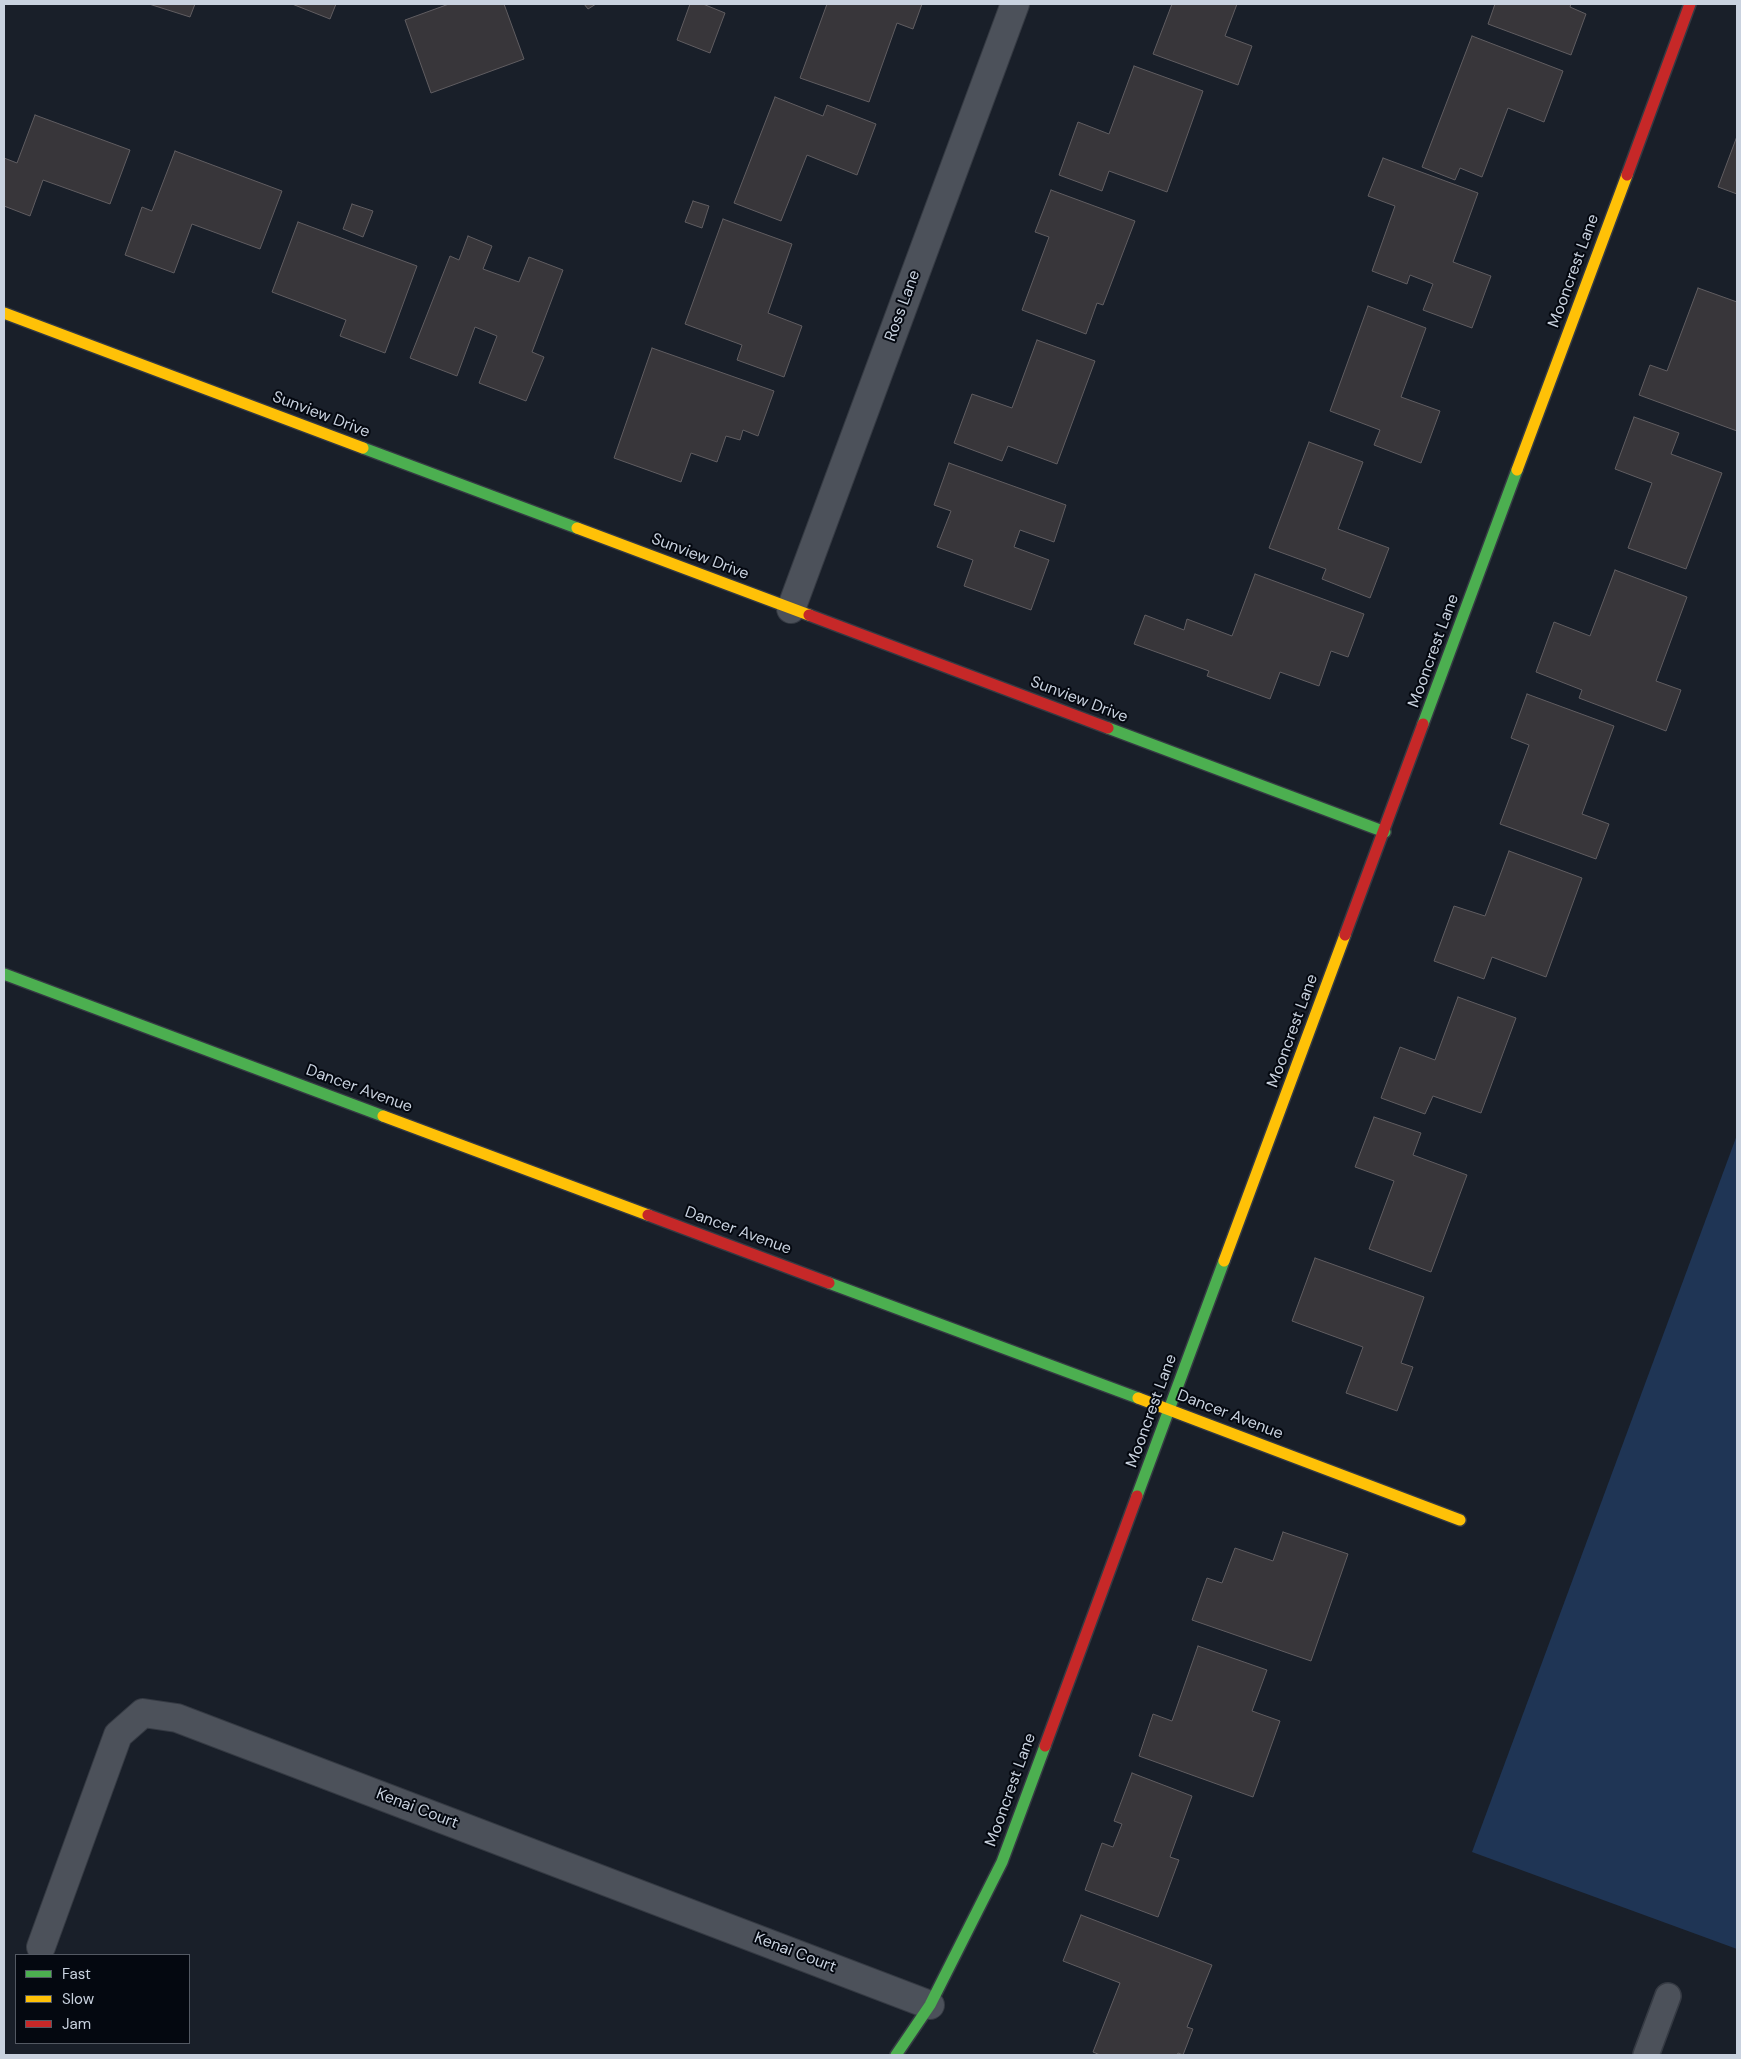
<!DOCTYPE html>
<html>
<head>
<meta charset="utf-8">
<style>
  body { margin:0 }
  #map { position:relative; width:1741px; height:2059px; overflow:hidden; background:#191f29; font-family:"DM Sans",sans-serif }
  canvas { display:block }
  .frame { position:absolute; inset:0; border:5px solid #c9d2df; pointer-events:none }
  .legend { position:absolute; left:15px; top:1954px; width:175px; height:90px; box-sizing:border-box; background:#040810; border:1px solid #535963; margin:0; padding:6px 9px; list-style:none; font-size:15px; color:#c9d2df }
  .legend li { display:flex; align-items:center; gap:10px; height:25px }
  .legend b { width:25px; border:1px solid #535963 }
</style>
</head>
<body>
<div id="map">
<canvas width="1741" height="2059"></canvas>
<div class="frame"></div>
<ul class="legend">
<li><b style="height:6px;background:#4caf50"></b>Fast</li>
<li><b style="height:6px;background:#ffc107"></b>Slow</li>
<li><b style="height:6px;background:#c62828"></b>Jam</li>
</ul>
</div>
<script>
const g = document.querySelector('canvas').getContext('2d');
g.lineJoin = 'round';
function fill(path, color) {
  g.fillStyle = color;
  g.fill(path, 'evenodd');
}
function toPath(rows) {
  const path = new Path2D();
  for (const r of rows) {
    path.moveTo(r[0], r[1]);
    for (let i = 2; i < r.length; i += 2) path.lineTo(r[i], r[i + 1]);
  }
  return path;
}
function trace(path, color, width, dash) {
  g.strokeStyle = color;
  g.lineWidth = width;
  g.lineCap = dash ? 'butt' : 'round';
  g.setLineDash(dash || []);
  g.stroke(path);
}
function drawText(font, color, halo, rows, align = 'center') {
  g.font = font + ' "DM Sans",sans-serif';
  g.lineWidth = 4;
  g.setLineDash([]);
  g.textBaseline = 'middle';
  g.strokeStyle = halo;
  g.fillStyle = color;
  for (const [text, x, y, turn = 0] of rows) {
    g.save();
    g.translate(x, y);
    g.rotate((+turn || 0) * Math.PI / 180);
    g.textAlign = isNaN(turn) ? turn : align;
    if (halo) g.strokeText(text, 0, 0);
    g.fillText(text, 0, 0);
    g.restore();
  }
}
fill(toPath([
  [1737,1135,1737,1949,1472,1852]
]), '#1f3555');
const building = toPath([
  [149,4,195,4,190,17,149,4],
  [292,4,336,4,330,19,292,4],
  [449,4,504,4,524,59,431,93,405,20,449,4],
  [584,4,596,4,588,9,584,4],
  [690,4,703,4,725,13,710,53,677,40,690,4],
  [827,4,922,4,913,29,897,23,869,102,800,78,827,4],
  [1172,4,1237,4,1225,36,1252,46,1238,85,1153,54,1172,4],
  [1495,4,1571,4,1570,7,1586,14,1571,55,1488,24,1495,4],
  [1472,36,1563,71,1544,122,1508,108,1482,177,1460,168,1455,180,1422,167,1472,36],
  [1134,66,1203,91,1167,192,1109,171,1102,191,1059,175,1078,122,1109,134,1134,66],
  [775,97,823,116,827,105,876,124,857,175,807,155,781,221,734,203,775,97],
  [35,115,130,150,110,204,43,180,30,216,4,206,4,158,17,163,35,115],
  [1736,139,1737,140,1737,194,1718,187,1736,139],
  [175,151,282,191,260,249,192,224,174,273,125,255,142,207,152,211,175,151],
  [1383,158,1478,193,1453,262,1491,276,1472,328,1423,310,1433,284,1410,275,1407,284,1372,271,1395,206,1368,196,1383,158],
  [1051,190,1135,221,1103,305,1097,303,1086,334,1022,310,1049,237,1035,232,1051,190],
  [693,201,709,206,702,228,685,222,693,201],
  [352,204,373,211,363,237,343,229,352,204],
  [723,219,792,244,768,313,802,326,784,377,737,360,742,345,685,324,723,219],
  [298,222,417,266,385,353,340,336,346,320,272,292,298,222],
  [468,236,492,246,483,269,519,282,529,257,563,270,532,352,544,357,526,401,479,383,497,336,475,327,457,376,410,358,450,256,459,260,468,236],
  [1698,288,1737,302,1737,431,1639,395,1650,365,1667,371,1698,288],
  [1368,306,1426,328,1401,397,1440,411,1421,463,1374,445,1380,430,1330,411,1368,306],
  [1037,340,1095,361,1057,464,1008,446,1002,461,954,443,972,394,1012,408,1037,340],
  [652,348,774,391,758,436,743,430,740,440,726,436,717,462,691,453,681,482,614,458,652,348],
  [1634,417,1679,433,1671,454,1722,473,1686,569,1628,548,1652,483,1615,469,1634,417],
  [1309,442,1363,462,1338,529,1389,548,1370,598,1322,579,1326,569,1269,548,1309,442],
  [949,463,1066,505,1054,542,1020,530,1014,547,1049,560,1031,610,964,586,973,560,937,547,951,511,934,505,949,463],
  [1615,570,1687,597,1656,681,1681,690,1666,731,1579,698,1582,690,1536,672,1554,622,1590,636,1615,570],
  [1255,574,1364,614,1348,657,1331,651,1319,686,1280,672,1270,699,1207,676,1209,671,1134,644,1145,615,1184,630,1187,619,1232,636,1255,574],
  [1527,694,1614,726,1582,814,1609,824,1596,859,1500,824,1529,745,1511,738,1527,694],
  [1509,851,1582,878,1546,977,1492,957,1484,979,1434,961,1454,906,1485,916,1509,851],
  [1458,997,1516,1018,1481,1113,1433,1096,1425,1114,1381,1098,1400,1047,1435,1060,1458,997],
  [1374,1117,1421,1133,1413,1155,1467,1175,1431,1272,1369,1249,1394,1181,1355,1167,1374,1117],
  [1315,1258,1424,1297,1401,1363,1413,1367,1397,1411,1346,1393,1363,1347,1292,1321,1315,1258],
  [1283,1532,1348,1554,1311,1661,1192,1620,1207,1578,1222,1583,1235,1548,1273,1561,1283,1532],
  [1198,1646,1267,1670,1252,1711,1280,1721,1253,1797,1139,1756,1153,1714,1172,1721,1198,1646],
  [1132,1773,1192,1796,1170,1857,1179,1860,1158,1917,1085,1890,1102,1843,1113,1847,1122,1824,1114,1821,1132,1773],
  [1081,1915,1212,1965,1187,2027,1193,2029,1183,2055,1178,2053,1177,2055,1100,2055,1093,2052,1120,1983,1063,1961,1081,1915]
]);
fill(building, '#38363a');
trace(building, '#605d61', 1);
const lane = toPath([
  [1646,2055,1668,1996]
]);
const street = toPath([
  [791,609,1015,4],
  [41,1947,118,1735,143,1713,177,1718,930,2005]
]);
const fast = toPath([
  [363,448,577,528],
  [1423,724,1517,470],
  [1108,728,1385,832],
  [4,974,383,1116],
  [829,1283,1138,1398],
  [1137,1496,1224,1261],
  [896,2055,930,2005,1002,1862,1045,1746]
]);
const slow = toPath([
  [4,313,363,448],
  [1517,470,1627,175],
  [577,528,809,615],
  [383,1116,648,1215],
  [1224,1261,1345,935],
  [1138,1398,1460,1520]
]);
const jam = toPath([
  [1627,175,1690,4],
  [809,615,1108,728],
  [1345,935,1423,724],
  [648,1215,829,1283],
  [1045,1746,1137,1496]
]);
trace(lane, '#353a43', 28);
trace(street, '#353a43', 30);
trace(fast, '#353a43', 14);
trace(slow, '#353a43', 14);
trace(jam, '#353a43', 14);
trace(lane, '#4c515a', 25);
trace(street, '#4c515a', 28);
trace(fast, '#4caf50', 11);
trace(slow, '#ffc107', 11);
trace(jam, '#c62828', 11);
drawText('16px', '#c9d2df', '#040810', [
  ["Mooncrest Lane",1574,271,-70],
  ["Ross Lane",903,306,-70],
  ["Sunview Drive",321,415,21],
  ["Sunview Drive",700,557,21],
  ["Mooncrest Lane",1434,651,-70],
  ["Sunview Drive",1079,700,21],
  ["Mooncrest Lane",1293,1031,-70],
  ["Dancer Avenue",359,1089,20],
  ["Dancer Avenue",738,1231,20],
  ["Mooncrest Lane",1152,1411,-70],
  ["Dancer Avenue",1230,1415,21],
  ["Mooncrest Lane",1011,1790,-70],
  ["Kenai Court",417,1809,21],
  ["Kenai Court",795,1953,21]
]);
</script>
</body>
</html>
